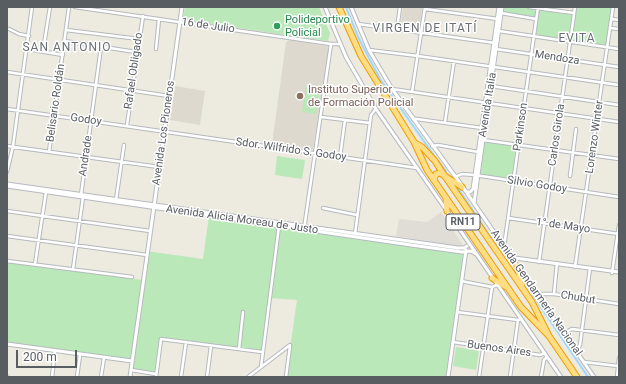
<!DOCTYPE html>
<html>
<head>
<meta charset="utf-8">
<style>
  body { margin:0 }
  #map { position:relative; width:626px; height:384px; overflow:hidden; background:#edeadf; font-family:Roboto,sans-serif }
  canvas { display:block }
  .frame { position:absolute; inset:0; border:8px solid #585d62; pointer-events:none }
  .scale { position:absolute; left:16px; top:350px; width:61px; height:18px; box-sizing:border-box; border:2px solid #585d62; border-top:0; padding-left:5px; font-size:12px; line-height:14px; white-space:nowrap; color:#585d62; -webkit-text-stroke:3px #fff; paint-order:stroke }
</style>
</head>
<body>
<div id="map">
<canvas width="626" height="384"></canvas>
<div class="frame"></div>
<div class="scale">200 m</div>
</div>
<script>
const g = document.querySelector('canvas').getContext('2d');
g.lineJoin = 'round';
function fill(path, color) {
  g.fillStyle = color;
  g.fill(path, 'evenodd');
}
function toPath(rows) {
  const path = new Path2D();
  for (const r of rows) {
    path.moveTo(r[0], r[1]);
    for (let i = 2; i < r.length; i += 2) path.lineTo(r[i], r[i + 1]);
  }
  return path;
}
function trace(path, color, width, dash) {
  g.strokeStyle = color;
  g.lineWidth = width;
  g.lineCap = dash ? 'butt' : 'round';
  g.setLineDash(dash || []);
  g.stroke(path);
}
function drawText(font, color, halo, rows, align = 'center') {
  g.font = font + ' Roboto,sans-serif';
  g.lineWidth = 3;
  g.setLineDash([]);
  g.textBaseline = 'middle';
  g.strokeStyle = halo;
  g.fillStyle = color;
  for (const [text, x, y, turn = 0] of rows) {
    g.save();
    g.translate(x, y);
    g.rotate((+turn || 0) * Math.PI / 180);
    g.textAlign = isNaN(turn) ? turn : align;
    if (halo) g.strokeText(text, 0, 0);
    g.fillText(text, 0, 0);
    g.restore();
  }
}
fill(toPath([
  [441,212,463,245,463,247,396,236,399,219,427,222]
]), '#e0ddd7');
fill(toPath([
  [403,7,423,7,419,30,401,28,400,27],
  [290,40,327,46,329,48,313,149,312,150,272,144,286,42],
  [175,86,205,91,200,125,170,120]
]), '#ddd9ce');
fill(toPath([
  [185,7,319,7,330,33,328,41,183,20],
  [503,7,524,7,537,9,535,18,502,12],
  [577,7,612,7,606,46,571,41],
  [539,10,572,15,568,40,536,35],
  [306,87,320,89,316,114,302,112],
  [483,142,517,146,512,180,478,175],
  [277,156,305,160,302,179,275,175],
  [209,216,465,252,446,377,286,377,297,300,269,298,262,351,162,340,156,373,129,370,130,361,7,344,7,261,142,280,146,251,203,259],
  [456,347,479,351,476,370,453,366]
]), '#bae8b9');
trace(toPath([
  [346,7,358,37,380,79,435,157],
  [438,161,446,171],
  [455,184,514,272,518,276],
  [522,279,588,377]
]), '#9ed7ff', 2);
const street = toPath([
  [75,7,331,44,340,44],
  [529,7,574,13],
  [425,9,498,19],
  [501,13,536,19],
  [612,19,619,20],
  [358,24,495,43],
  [610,28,619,29],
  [9,29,19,34,29,36],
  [397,29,400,7],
  [66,30,139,39],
  [499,31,619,49],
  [64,41,136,52],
  [27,49,63,55],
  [156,49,159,19],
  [496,49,619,67],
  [369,50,418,56,619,85],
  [43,51,50,7],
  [7,72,169,96],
  [491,86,619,105],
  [392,89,619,122],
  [412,92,425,7],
  [7,109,417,168],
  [321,117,370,123],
  [413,119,417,119,482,128],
  [445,122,454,61],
  [127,125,143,16],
  [483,140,619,159],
  [7,146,159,167],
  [432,146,438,145,478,152],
  [49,152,69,7],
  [340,157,345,120],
  [7,172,13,146,32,7],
  [570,176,576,129],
  [455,177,462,174,475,175,619,197],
  [81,195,101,47],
  [116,200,124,145],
  [323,208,357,215],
  [7,211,150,231],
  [508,218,619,234],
  [304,229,331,44],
  [355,234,371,115,376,109],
  [7,236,147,255],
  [504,247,538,7],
  [7,261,132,277],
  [539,262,575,7],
  [35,264,46,192],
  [575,267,613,7],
  [73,269,83,197],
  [612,273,619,225],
  [461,281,492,287,497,285],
  [537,294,554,294,619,304],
  [554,294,557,263],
  [457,312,518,320,521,319],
  [564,333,572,329,619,335],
  [453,342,540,355,545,353],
  [239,349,243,312],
  [576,351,580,345,590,268],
  [584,362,618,366],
  [261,367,279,226],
  [131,370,156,374],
  [7,376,8,377],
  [52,377,55,351],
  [77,377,80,355],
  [101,377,104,358],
  [156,377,161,339,262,352],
  [181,377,186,342],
  [207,377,211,346],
  [248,377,290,345],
  [286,377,290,346],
  [479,377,492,287],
  [510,377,518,320],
  [541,377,544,360,547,357],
  [617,377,619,358]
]);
const secondary = toPath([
  [325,7,346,57,376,109,447,211,561,377],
  [351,7,369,50,392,89,460,183,594,377],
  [7,184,458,248,464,248,467,246],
  [7,186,411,245,462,252,471,251,476,254],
  [466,192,470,192,473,189,499,7],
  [474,203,502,7],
  [510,256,515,258,619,272],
  [7,344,132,361],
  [130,377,182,7],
  [448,377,466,250]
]);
const highway = toPath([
  [339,7,361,56,414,142,427,170,521,307,549,336],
  [415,143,422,147,435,161,444,175,532,302,549,336,577,377],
  [434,180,436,174,440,173,462,187],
  [446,199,447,211],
  [517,266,522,285],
  [492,278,506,287]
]);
trace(street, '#b5b9be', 4.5);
trace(secondary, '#b6bac0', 5);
trace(highway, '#ed9d00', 7);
trace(street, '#fff', 2.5);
trace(secondary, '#fff', 3);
trace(highway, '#ffdd85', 5);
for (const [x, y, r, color] of [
  [277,26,4,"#2e9e5b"],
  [300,96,4,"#8d6e63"]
]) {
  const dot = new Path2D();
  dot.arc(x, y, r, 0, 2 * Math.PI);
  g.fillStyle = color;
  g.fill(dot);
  trace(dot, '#fff', 1.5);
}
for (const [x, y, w] of [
  [463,222,34]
]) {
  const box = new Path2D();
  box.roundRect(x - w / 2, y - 8, w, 16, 3);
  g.fillStyle = '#fff';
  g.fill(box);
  trace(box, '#585d62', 1);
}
drawText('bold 10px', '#585d62', null, [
  ["RN11",463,222]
]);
drawText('11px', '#27864d', '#fff', [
  ["Polideportivo",285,20],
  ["Policial",285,33]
], 'left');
drawText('11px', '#585d62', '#fff', [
  ["16 de Julio",208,26,8],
  ["Mendoza",557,58,9],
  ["Rafael Obligado",134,71,-82],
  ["Belisario Roldán",56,103,-82],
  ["Avenida Italia",488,105,-81],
  ["Godoy",86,120,8],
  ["Parkinson",521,127,-82],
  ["Avenida Los Pioneros",164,133,-82],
  ["Carlos Girola",557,135,-82],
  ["Lorenzo Winter",595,137,-82],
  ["Sdor. Wilfrido S. Godoy",291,150,8],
  ["Andrade",86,156,-82],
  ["Silvio Godoy",537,185,9],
  ["Avenida Alicia Moreau de Justo",242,220,8],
  ["1° de Mayo",563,226,8],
  ["Avenida Gendarmería Nacional",536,293,55],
  ["Chubut",578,298,9],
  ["Buenos Aires",499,349,8]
]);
drawText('11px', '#785e54', '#fff', [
  ["Instituto Superior",308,90],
  ["de Formación Policial",308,103]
], 'left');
g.letterSpacing = '1px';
drawText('12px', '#696f74', '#fff', [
  ["VIRGEN DE ITATÍ",425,29],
  ["EVITA",577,39],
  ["SAN ANTONIO",67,48]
]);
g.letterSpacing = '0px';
</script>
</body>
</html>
